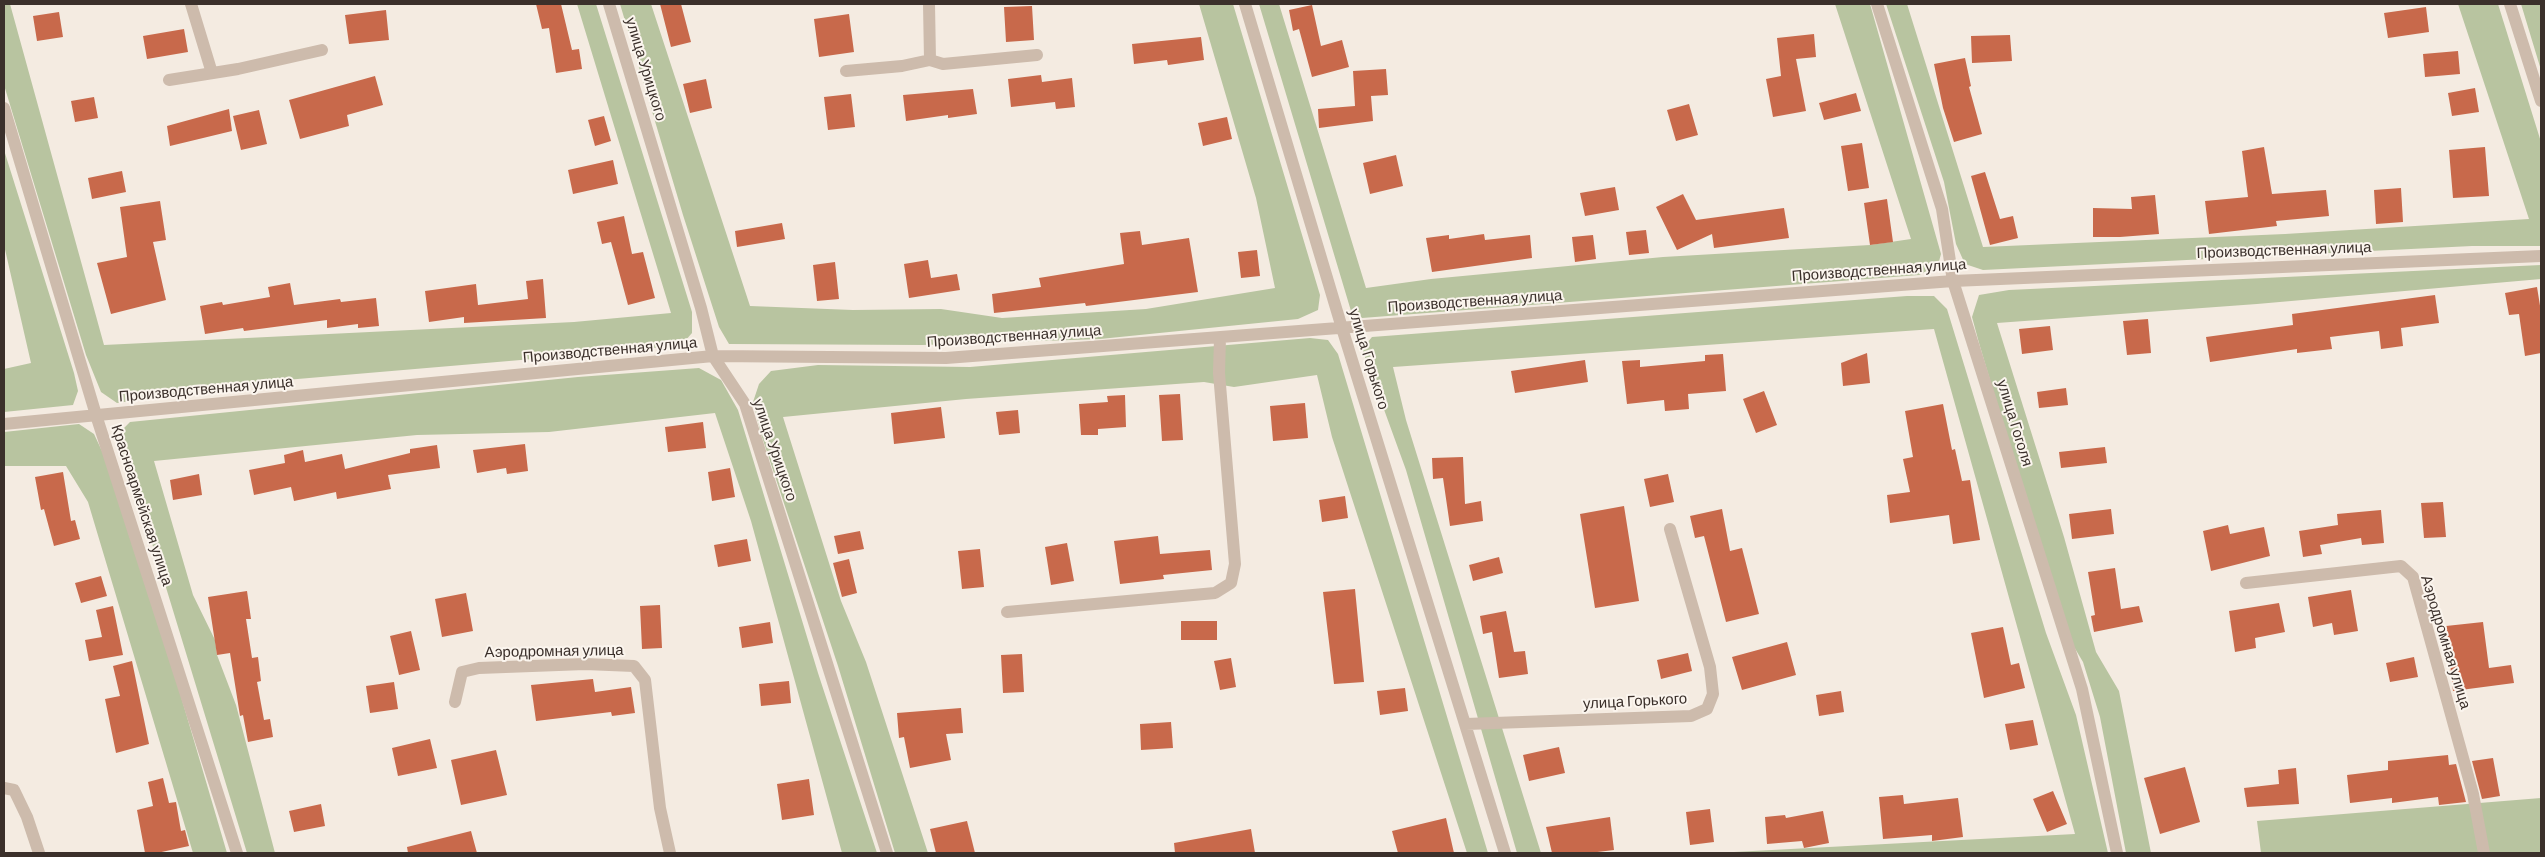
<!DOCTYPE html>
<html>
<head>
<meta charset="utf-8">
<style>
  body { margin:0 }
  #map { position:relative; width:2545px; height:857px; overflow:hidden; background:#f4ebe1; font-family:Barlow,sans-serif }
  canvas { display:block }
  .frame { position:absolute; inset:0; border:5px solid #3b302b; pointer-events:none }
</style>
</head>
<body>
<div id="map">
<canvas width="2545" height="857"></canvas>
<div class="frame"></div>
</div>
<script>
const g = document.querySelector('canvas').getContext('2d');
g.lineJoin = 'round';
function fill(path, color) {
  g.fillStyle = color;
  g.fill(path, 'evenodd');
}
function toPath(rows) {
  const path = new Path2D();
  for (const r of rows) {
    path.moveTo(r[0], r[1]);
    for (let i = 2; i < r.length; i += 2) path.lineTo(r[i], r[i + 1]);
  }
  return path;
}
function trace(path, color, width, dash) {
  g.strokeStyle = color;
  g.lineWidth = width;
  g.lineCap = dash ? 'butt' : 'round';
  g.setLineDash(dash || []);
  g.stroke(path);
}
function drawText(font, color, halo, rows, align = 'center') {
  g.font = font + ' Barlow,sans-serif';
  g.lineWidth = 4;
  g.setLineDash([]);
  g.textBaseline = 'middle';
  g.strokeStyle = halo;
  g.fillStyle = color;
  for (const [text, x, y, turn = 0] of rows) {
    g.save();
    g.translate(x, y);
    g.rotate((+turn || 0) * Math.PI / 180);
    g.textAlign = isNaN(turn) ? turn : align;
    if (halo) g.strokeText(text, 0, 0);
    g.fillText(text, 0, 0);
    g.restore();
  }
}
fill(toPath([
  [4,4,10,4,104,345,574,322,671,313,577,4,596,4,692,312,692,333,685,341,650,349,274,381,117,403,101,392,86,355,4,85],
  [620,4,651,4,750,306,853,310,941,309,1002,318,1146,309,1275,288,1256,198,1199,4,1233,4,1320,295,1318,310,1298,319,1100,339,922,345,729,344,719,327,683,215],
  [1259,4,1279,4,1366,288,1431,279,1663,257,1870,245,1911,239,1835,4,1870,4,1941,254,1938,265,1919,275,1362,318,1351,311],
  [1886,4,1907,4,1983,247,2285,234,2529,219,2458,4,2498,4,2541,142,2541,246,2472,246,1983,270,1965,264,1956,244,1944,182],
  [2521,4,2541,4,2541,70],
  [4,150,74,373,78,391,73,405,4,412,4,369,31,363,4,245],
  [2541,265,2541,279,2257,304,1997,323,2064,537,2096,652,2119,691,2151,853,2126,853,2100,717,2083,662,2064,630,1979,343,1972,317,1979,295,2009,290],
  [1907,296,1934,296,1947,309,2046,633,2076,715,2108,853,1715,853,2075,834,1934,329,1393,367,1406,420,1541,853,1517,853,1406,470,1362,349,1372,337],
  [1310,338,1328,340,1338,354,1488,853,1467,853,1332,437,1317,375,1234,387,1204,382,966,399,783,417,841,601,866,662,928,853,895,853,838,666,761,434,753,402,759,384,771,371,818,365,970,367],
  [699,368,721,380,738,410,818,673,877,853,842,853,751,521,715,413,549,432,417,435,154,461,193,595,215,640,217,655,236,705,275,853,247,853,157,558,117,442,124,428,130,422,578,377],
  [79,424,94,434,108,464,180,693,227,853,193,853,88,502,66,466,4,466,4,432],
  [2541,798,2541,853,2261,853,2257,821]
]), '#b8c4a0');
fill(toPath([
  [536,4,561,4,572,50,579,49,582,69,556,73,549,28,542,29],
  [660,4,681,4,691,42,671,47],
  [1312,5,1321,46,1342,40,1349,67,1312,77,1299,29,1293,31,1289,10],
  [1032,6,1034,40,1006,42,1004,7],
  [2426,7,2429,32,2388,38,2384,13],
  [386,10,389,40,349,44,345,15],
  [59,12,63,37,37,41,33,16],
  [849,14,854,52,819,57,814,19],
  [184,29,188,52,147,59,143,36],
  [1814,34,1816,57,1796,59,1806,111,1773,117,1766,79,1781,76,1777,38],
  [2010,35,2012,61,1972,63,1971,36],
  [1201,37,1204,60,1168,65,1167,60,1134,64,1132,44],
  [2458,51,2460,74,2425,77,2423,54],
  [1965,58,1971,86,1969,87,1982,134,1954,142,1943,108,1934,64],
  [1386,69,1388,95,1371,96,1373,121,1319,128,1318,109,1355,106,1353,71],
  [1041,75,1042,82,1072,78,1075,107,1056,109,1055,102,1011,107,1008,79],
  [375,76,383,105,347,115,349,126,300,139,289,100],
  [706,79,712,108,690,113,683,84],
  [2475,88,2479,112,2452,116,2448,93],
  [973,89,977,114,948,118,948,115,906,121,903,95],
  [1856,93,1861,111,1824,120,1819,103],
  [851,94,855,127,828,130,824,97],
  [94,97,98,118,75,122,71,101],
  [1689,104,1698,135,1676,141,1667,110],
  [229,109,232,131,170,146,167,126],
  [259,110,267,144,241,150,233,116],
  [604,116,611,141,595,146,588,120],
  [1227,117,1232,139,1203,146,1198,123],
  [1862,143,1869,188,1848,191,1841,146],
  [2264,147,2272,194,2326,190,2329,216,2276,221,2277,226,2209,234,2205,201,2248,197,2242,151],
  [2485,147,2489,196,2453,198,2449,150],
  [1396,155,1403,186,1370,194,1363,163],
  [613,160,618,184,573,194,568,170],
  [122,171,126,192,92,199,88,178],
  [1985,172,2000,219,2013,216,2018,238,1990,245,1971,176],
  [1615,187,1619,210,1585,216,1580,193],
  [2401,188,2403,222,2376,224,2374,190],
  [1683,194,1696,220,1784,208,1789,238,1714,248,1712,234,1677,250,1656,207],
  [2155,195,2159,234,2120,237,2093,237,2093,208,2132,209,2131,197],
  [1887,199,1893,242,1870,245,1864,203],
  [160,201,166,240,153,242,166,300,111,314,97,263,127,257,120,207],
  [624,216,632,254,643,252,655,298,628,305,611,242,602,244,597,222],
  [782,223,785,239,737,247,735,231],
  [1646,230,1649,253,1629,255,1626,232],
  [1140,231,1142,245,1189,238,1198,292,1086,306,1085,303,994,313,992,294,1041,287,1039,278,1124,264,1120,233],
  [1484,234,1485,240,1530,235,1532,258,1432,272,1426,238,1449,235,1449,239],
  [1593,235,1596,259,1575,262,1572,237],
  [1257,250,1260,276,1241,278,1238,252],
  [928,260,931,278,957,274,960,290,909,298,904,264],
  [835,262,839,299,817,301,813,265],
  [543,279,546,318,464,323,464,317,429,322,425,291,476,284,478,305,528,299,526,281],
  [290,283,294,305,340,299,341,302,376,298,379,326,358,328,358,324,327,328,327,320,244,331,243,328,205,334,200,306,222,302,223,305,270,297,268,287],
  [2537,287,2541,312,2541,353,2525,356,2519,314,2509,315,2505,293],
  [2435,295,2439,323,2401,328,2403,346,2381,349,2379,331,2330,337,2332,349,2297,353,2297,349,2210,362,2206,337,2293,325,2292,314],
  [2148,319,2151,353,2127,355,2123,321],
  [2050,326,2053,350,2022,354,2019,329],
  [1867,353,1870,383,1843,386,1841,363],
  [1723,354,1726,391,1688,394,1689,409,1665,411,1664,400,1627,404,1622,361,1640,360,1640,367,1705,361,1705,355],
  [1585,360,1588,382,1515,393,1511,371],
  [2066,388,2068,405,2039,408,2037,392],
  [1764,391,1777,425,1756,433,1743,399],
  [1180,394,1183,440,1162,441,1159,395],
  [1125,395,1126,427,1098,429,1098,435,1081,435,1079,404,1108,402,1107,396],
  [1305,403,1308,438,1273,441,1270,406],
  [1943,404,1952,450,1955,449,1962,481,1970,480,1980,540,1953,544,1949,515,1890,523,1887,495,1910,492,1903,459,1913,457,1905,411],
  [941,407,945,438,894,444,891,413],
  [1018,410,1020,433,999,435,996,412],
  [703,422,706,448,668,452,665,427],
  [525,444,528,471,507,474,506,468,477,473,473,450],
  [437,445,440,468,388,475,391,489,337,499,336,492,294,501,291,487,254,495,249,470,285,463,284,455,303,450,305,462,342,454,345,469,410,453,410,449],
  [2105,447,2107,463,2061,468,2059,452],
  [1463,457,1465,504,1481,501,1483,521,1450,526,1443,478,1433,479,1432,458],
  [730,468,735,497,712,501,708,472],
  [63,472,71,521,75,520,80,539,54,546,44,509,41,510,35,477],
  [199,474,202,495,173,500,170,480],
  [1668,474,1674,502,1650,507,1644,479],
  [1345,496,1348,518,1322,522,1319,500],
  [2443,502,2446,537,2424,538,2421,503],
  [1624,506,1639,601,1595,608,1580,514],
  [1722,509,1730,551,1742,548,1759,614,1726,622,1704,536,1695,538,1690,516],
  [2111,509,2114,534,2072,539,2069,514],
  [2381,510,2384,543,2362,545,2361,538,2320,545,2322,554,2303,557,2299,531,2338,525,2337,514],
  [2228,525,2230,534,2264,527,2270,556,2211,571,2203,531],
  [860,531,864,549,838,554,834,536],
  [1158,536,1160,554,1210,550,1212,570,1163,575,1164,579,1120,584,1114,541],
  [747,539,751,561,718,567,714,545],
  [1067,543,1074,581,1051,585,1045,547],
  [980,549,984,587,962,589,958,551],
  [1499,557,1503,573,1473,581,1469,565],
  [849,559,857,593,842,597,833,563],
  [2115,568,2121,609,2139,606,2143,622,2094,632,2091,616,2095,615,2088,572],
  [101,576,107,596,81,603,75,583],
  [1355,589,1364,682,1334,684,1323,592],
  [2351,590,2358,631,2334,635,2332,623,2313,627,2308,597],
  [247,591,251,619,246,619,252,658,258,657,261,681,257,682,264,720,270,719,273,737,248,742,243,715,240,716,230,653,217,655,208,597],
  [466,593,473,631,442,637,435,599],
  [2279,603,2285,632,2255,638,2256,648,2235,652,2229,611],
  [660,605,662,648,642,649,640,606],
  [113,606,123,655,89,661,85,640,102,637,96,610],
  [1506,611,1514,652,1525,651,1528,674,1499,678,1492,632,1483,634,1480,616],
  [1181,621,1217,621,1217,640,1181,640],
  [770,622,773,643,742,648,739,627],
  [2483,622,2489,668,2511,665,2514,683,2453,691,2446,626],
  [2003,627,2011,665,2019,663,2025,688,1984,698,1971,633],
  [411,631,420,670,399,675,390,636],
  [1787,642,1796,675,1742,690,1732,657],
  [1688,653,1692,671,1661,679,1657,660],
  [1022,654,1024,692,1003,693,1001,655],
  [2414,657,2418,677,2390,682,2386,663],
  [1231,658,1236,687,1220,690,1214,661],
  [132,661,149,744,116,753,105,699,120,696,113,666],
  [593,679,595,692,631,687,635,713,612,716,611,712,536,721,531,685],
  [789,681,791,703,761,706,759,684],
  [394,682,398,709,370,713,366,686],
  [1405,688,1408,711,1380,715,1377,691],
  [1841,691,1844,712,1819,716,1816,695],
  [961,708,963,733,946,734,951,760,910,768,904,737,899,738,897,713],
  [2033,720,2038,745,2010,750,2005,724],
  [1171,722,1173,748,1141,750,1140,724],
  [430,739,437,768,398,776,392,748],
  [1559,747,1565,773,1529,781,1523,755],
  [496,750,507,795,461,805,451,760],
  [2448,755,2449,765,2456,764,2466,802,2439,805,2438,797,2392,803,2392,798,2350,803,2347,775,2388,770,2388,761],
  [2493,758,2500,796,2482,799,2472,761],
  [2185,767,2200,822,2160,834,2144,778],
  [2296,768,2299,804,2247,807,2244,788,2279,784,2278,770],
  [163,778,169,803,176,802,181,831,185,830,189,846,157,853,145,853,137,810,153,806,148,782],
  [809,779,814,815,782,820,777,784],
  [2053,791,2067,824,2047,832,2033,799],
  [1903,795,1904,804,1958,798,1963,837,1932,841,1932,835,1883,839,1879,797],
  [321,804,325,826,294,832,289,811],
  [1710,809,1714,842,1690,845,1686,812],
  [1823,811,1829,843,1804,848,1802,841,1767,844,1765,817,1785,815,1786,818],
  [1610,817,1614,850,1589,853,1552,853,1546,827],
  [1446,818,1454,853,1398,853,1392,831],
  [967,821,975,853,936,853,930,829],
  [1251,829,1255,853,1175,853,1174,843],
  [471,831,477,853,408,853,407,847]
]), '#c8694b');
trace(toPath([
  [191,4,212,73],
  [609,4,701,308,713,356,745,404,887,853],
  [929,4,930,60],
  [1245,4,1342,328,1505,853],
  [1877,4,1942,209,1953,281,2082,689,2117,853],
  [2510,4,2541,101],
  [846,71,902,66,930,60,943,64,1037,55],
  [169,80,238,69,322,50],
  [4,108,96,415,237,853],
  [4,424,713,356,946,358,1953,281,2541,256],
  [2246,583,2401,566,2413,577,2473,794,2484,853],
  [1007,612,1215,593,1231,583,1235,564,1219,373,1220,338],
  [455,702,462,672,479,668,585,664,634,666,645,680,660,808,670,853],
  [1466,724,1691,716,1707,709,1713,694,1710,667,1670,529],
  [4,788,14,790,27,817,39,853]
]), '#cdbbac', 12);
drawText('15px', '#3b302b', '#fbf5ee', [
  ["улица Урицкого",646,69,73],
  ["Производственная улица",2284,250,-2],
  ["Производственная улица",1879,270,-4],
  ["Производственная улица",1475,301,-4],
  ["Производственная улица",1014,336,-4],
  ["Производственная улица",610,350,-5],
  ["улица Горького",1369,359,73],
  ["Производственная улица",206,389,-5],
  ["улица Гоголя",2015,423,73],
  ["улица Урицкого",775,450,71],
  ["Красноармейская улица",142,505,72],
  ["Аэродромная улица",2446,642,73],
  ["Аэродромная улица",554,651,-1],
  ["улица Горького",1635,701,-3]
]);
</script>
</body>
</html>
